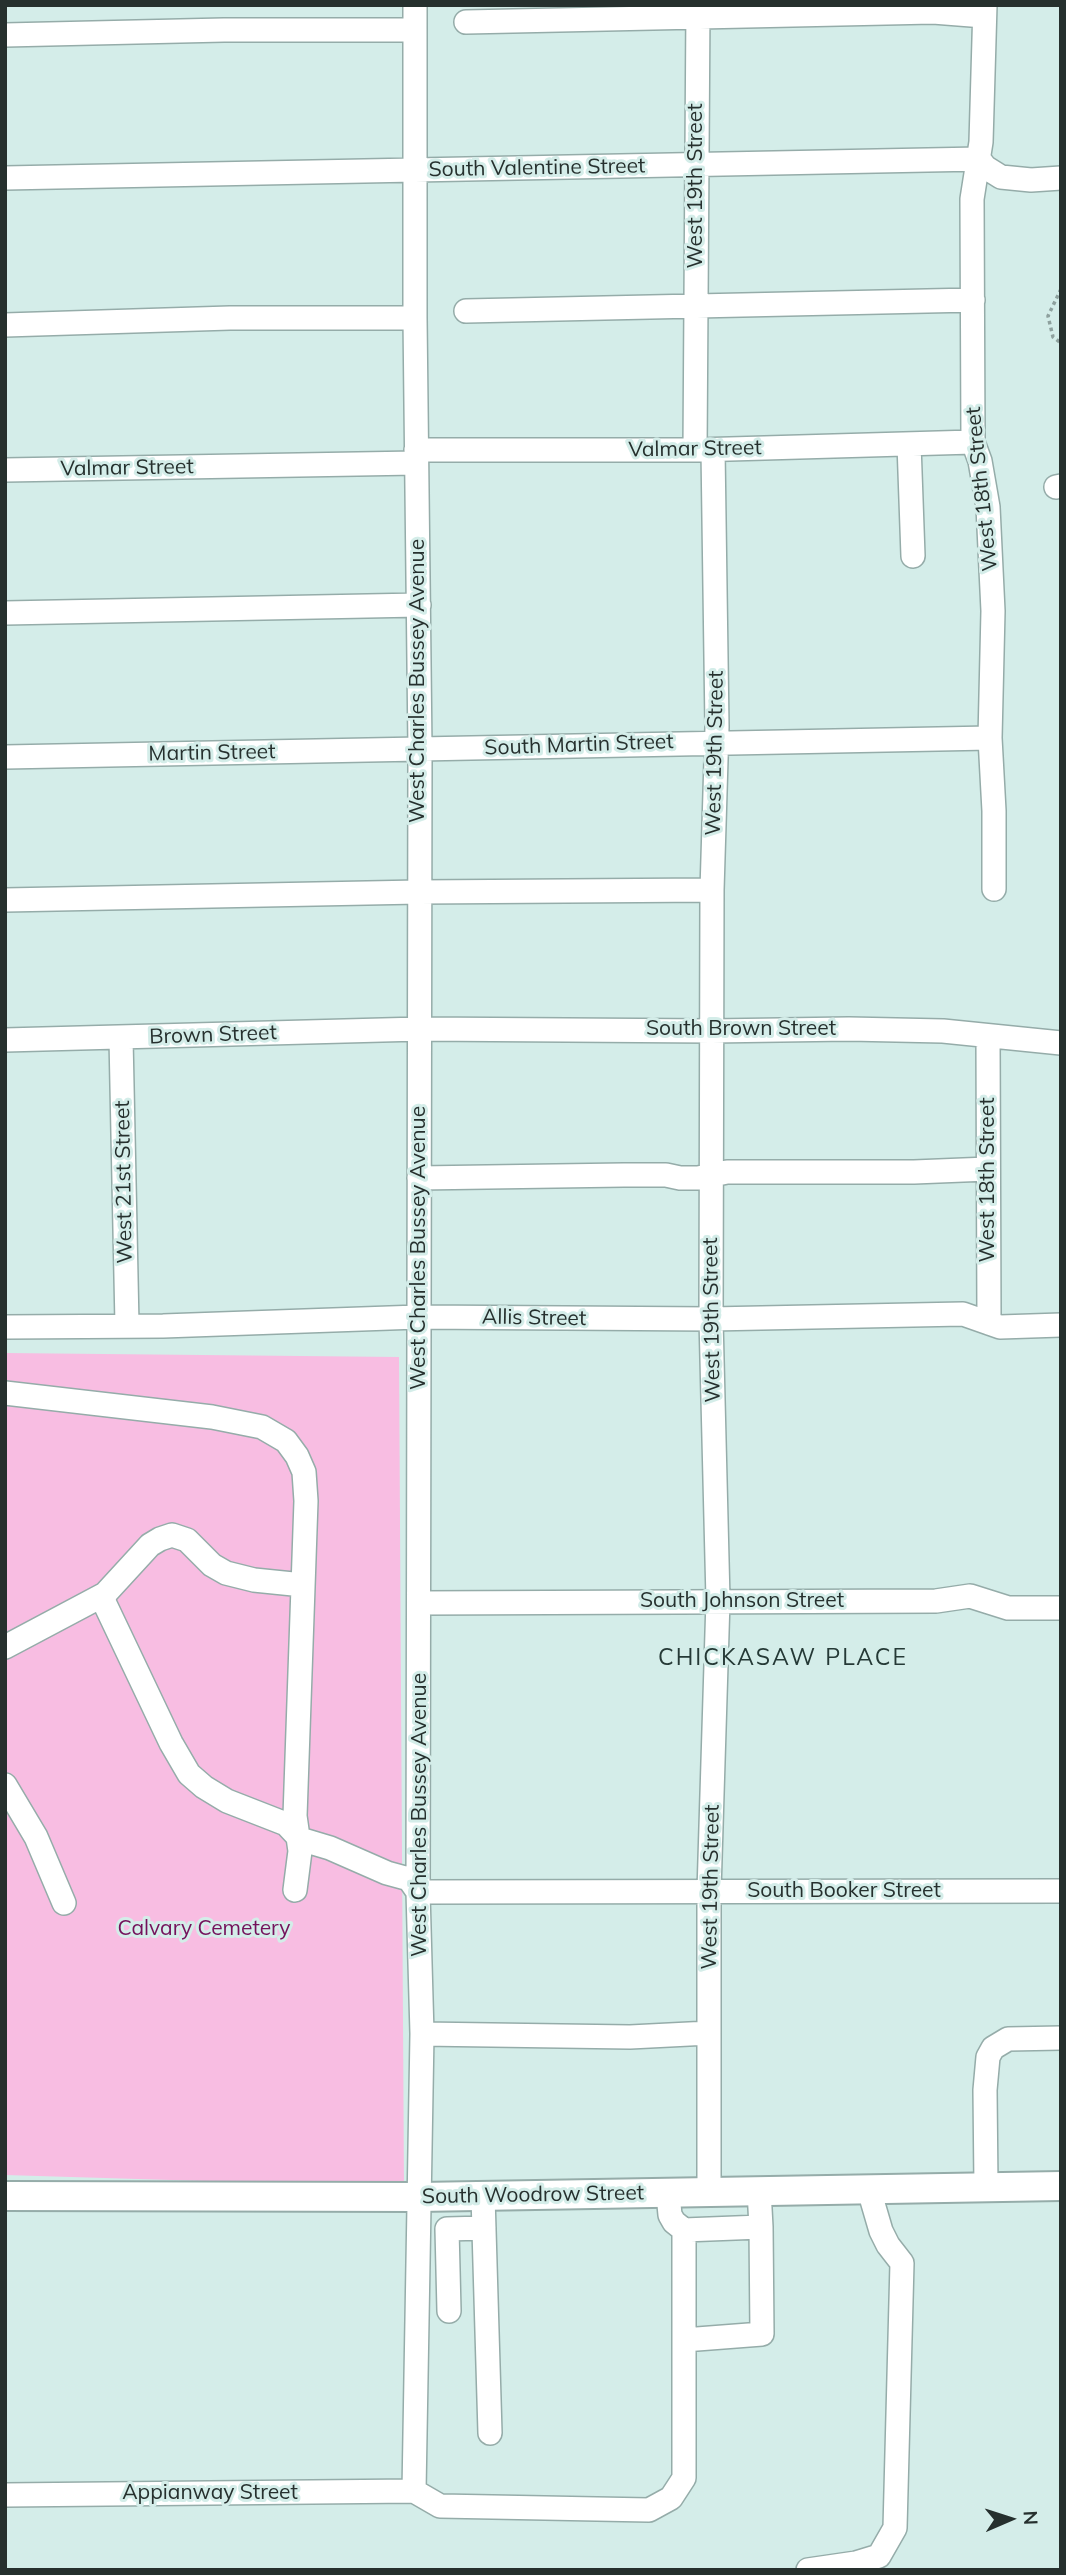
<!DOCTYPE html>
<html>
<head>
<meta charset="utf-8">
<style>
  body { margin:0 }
  #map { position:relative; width:1066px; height:2575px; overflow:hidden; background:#d4ede9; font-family:Mulish,sans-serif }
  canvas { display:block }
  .frame { position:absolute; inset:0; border:7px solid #26302e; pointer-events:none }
  .north { position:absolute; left:975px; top:2484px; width:70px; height:70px; -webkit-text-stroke:5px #d4ede9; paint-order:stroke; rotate:87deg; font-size:19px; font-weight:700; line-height:28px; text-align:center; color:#26302e }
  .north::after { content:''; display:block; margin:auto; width:24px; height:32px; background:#26302e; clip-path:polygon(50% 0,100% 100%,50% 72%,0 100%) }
</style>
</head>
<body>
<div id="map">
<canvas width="1066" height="2575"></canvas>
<div class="frame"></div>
<div class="north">N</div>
</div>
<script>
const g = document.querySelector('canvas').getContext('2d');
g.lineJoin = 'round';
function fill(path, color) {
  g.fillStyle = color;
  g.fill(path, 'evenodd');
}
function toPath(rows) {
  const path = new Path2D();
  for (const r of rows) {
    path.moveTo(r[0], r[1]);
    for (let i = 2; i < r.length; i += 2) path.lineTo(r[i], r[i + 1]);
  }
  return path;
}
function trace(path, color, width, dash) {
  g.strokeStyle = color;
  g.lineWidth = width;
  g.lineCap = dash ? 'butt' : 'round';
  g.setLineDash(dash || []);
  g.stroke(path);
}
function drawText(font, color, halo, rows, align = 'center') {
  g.font = font + ' Mulish,sans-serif';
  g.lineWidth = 6;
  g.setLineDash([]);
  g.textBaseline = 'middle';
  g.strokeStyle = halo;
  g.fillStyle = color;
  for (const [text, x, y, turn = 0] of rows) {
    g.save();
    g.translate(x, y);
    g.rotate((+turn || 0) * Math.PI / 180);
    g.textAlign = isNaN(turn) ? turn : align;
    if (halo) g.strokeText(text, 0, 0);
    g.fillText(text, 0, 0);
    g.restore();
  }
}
fill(toPath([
  [5,1353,399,1357,404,2187,5,2175]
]), '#f8bde2');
const minor = toPath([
  [985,5,981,142,972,199,973,442,980,461,988,507,993,611,990,738,994,811,994,889],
  [466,22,933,12,984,16],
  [5,35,224,30,415,30],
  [5,178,979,159,985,167,1001,177,1031,180,1061,178],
  [466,311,973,300],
  [5,325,230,318,415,318],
  [909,444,913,556],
  [416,450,695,450,973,442],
  [695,450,698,5],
  [5,470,416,463],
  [1056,487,1061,486],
  [5,613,419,605],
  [5,757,990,738],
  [5,900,419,892,712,890],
  [988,1037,989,1323],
  [121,1038,127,1325],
  [5,1040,420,1029,712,1031,849,1029,943,1031,1061,1043],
  [419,1178,624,1175,666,1175,680,1178,698,1178,727,1172,914,1172,988,1169],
  [5,1327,163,1326,418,1317,711,1319,963,1314,1000,1327,1061,1325],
  [5,1393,212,1417,262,1427,286,1441,297,1456,304,1472,306,1501,295,1816,300,1851,295,1890],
  [303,1585,254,1580,226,1573,212,1565,187,1540,172,1535,160,1539,150,1545,105,1594,104,1602,171,1743,189,1774,204,1787,227,1801,286,1824,300,1839,330,1848,387,1873,409,1879,418,1892,1061,1891],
  [420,1603,936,1601,970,1596,1008,1608,1061,1608],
  [5,1647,105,1594],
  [5,1785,36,1837,64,1903],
  [422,2034,630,2037,709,2033],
  [986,2186,985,2090,988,2057,993,2048,1008,2039,1061,2038],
  [709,2191,709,1891,718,1600,711,1319,712,890,717,727,713,450],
  [668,2194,670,2215,674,2222,684,2230],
  [483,2196,490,2433],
  [449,2311,447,2229,484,2228],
  [684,2340,762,2334,761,2227],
  [414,2491,422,2034,418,1892,420,749,415,318,415,5],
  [414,2491,440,2506,649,2510,671,2498,684,2478,684,2230,761,2227,759,2190],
  [5,2495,414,2491],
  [808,2570,856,2563,879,2556,895,2528,902,2263,888,2245,881,2231,869,2190]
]);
const major = toPath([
  [5,2196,419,2197,1061,2186]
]);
trace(minor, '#95aca9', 26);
trace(major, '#95aca9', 32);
trace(toPath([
  [1061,289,1048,316,1053,337,1061,343]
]), '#8ea19e', 3.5, [3.5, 3.5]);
trace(minor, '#fff', 23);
trace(major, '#fff', 28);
drawText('21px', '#26302e', '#d4ede9', [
  ["South Valentine Street",537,168,-1],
  ["West 19th Street",696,186,-90],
  ["Valmar Street",695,449,-1],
  ["Valmar Street",127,468,-1],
  ["West 18th Street",982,489,-96],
  ["West Charles Bussey Avenue",418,681,-90],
  ["South Martin Street",579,745,-2],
  ["Martin Street",212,753,-1],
  ["West 19th Street",715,753,-89],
  ["South Brown Street",741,1029],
  ["Brown Street",213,1035,-2],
  ["West 18th Street",988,1180,-90],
  ["West 21st Street",124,1182,-91],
  ["West Charles Bussey Avenue",419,1248,-90],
  ["Allis Street",534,1318,1],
  ["West 19th Street",712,1320,-91],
  ["South Johnson Street",742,1601],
  ["West Charles Bussey Avenue",420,1815,-90],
  ["West 19th Street",711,1887,-89],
  ["South Booker Street",844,1891],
  ["South Woodrow Street",533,2195,-1],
  ["Appianway Street",210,2493]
]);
drawText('21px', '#74115b', '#d4ede9', [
  ["Calvary Cemetery",204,1929]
]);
g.letterSpacing = '2px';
drawText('23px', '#253936', '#d4ede9', [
  ["CHICKASAW PLACE",783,1658]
]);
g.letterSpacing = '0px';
</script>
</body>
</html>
